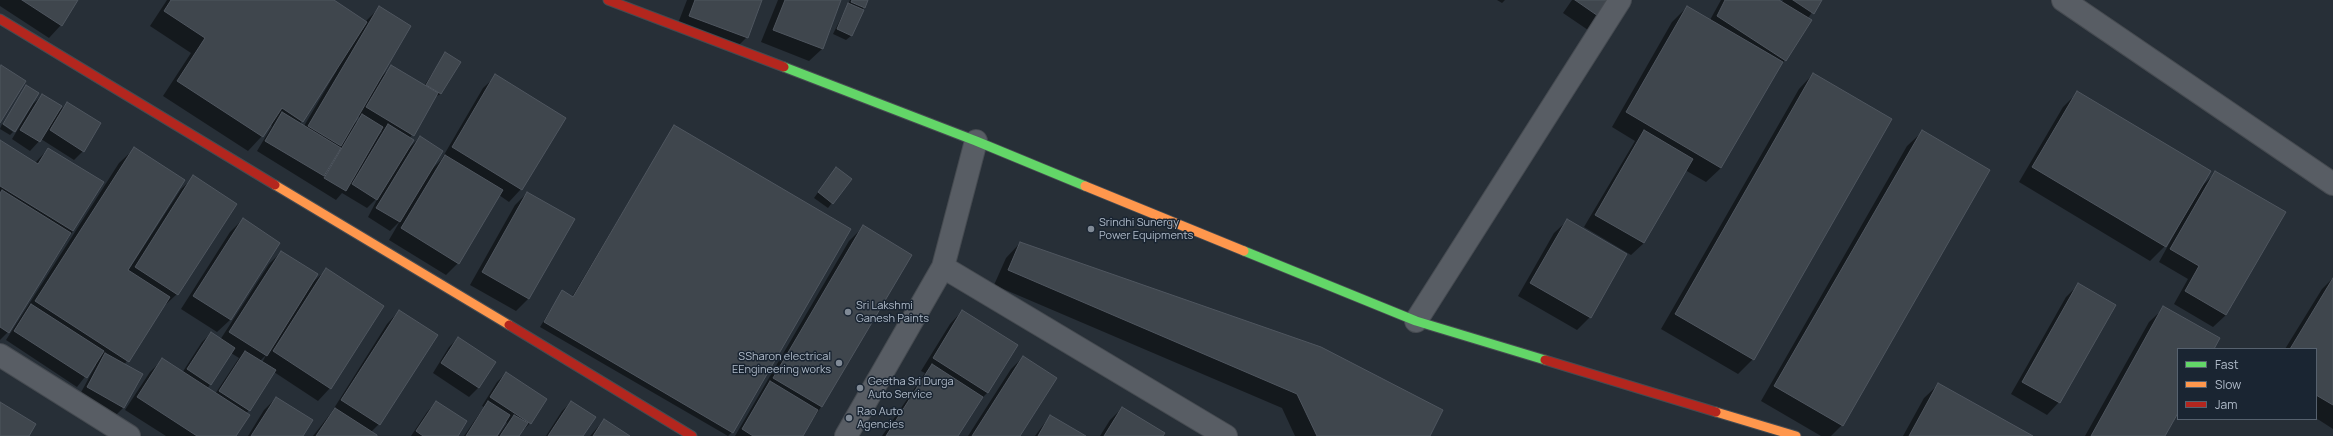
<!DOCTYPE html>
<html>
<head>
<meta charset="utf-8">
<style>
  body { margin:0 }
  #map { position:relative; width:2333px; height:436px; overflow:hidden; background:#272f37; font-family:Manrope,sans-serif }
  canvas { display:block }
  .legend { position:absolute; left:2177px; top:348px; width:140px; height:72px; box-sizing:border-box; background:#1a2532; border:1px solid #56616e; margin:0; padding:5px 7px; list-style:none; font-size:12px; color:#b0bbc9 }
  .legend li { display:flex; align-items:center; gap:8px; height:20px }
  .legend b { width:20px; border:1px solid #56616e }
</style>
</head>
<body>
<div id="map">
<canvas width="2333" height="436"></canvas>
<ul class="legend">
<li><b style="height:5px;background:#63d668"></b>Fast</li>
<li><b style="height:5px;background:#ff974d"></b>Slow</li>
<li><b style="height:5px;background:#b3261e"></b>Jam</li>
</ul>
</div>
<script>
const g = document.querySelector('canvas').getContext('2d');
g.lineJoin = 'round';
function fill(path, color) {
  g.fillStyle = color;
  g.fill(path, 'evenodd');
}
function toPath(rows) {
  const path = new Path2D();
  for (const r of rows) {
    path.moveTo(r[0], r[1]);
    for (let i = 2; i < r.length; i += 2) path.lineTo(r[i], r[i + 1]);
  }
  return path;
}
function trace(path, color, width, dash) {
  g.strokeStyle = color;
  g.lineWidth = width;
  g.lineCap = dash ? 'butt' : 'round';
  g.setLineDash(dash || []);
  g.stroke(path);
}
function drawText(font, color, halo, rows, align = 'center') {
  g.font = font + ' Manrope,sans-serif';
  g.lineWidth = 3;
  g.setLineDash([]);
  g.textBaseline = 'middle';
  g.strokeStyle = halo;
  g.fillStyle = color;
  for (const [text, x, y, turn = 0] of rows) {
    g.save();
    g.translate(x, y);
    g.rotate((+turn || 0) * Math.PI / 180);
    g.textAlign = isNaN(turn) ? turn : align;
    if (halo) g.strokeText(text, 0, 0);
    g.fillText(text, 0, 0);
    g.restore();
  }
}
fill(toPath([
  [0,0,77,0,61,25,49,38,0,6],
  [167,0,333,0,365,22,379,8,382,76,391,67,424,86,445,54,441,94,434,97,410,138,409,148,420,137,432,169,441,160,483,88,496,76,521,189,509,202,499,195,458,263,446,275,389,240,400,221,390,231,368,217,379,196,367,208,342,193,336,200,257,151,272,126,270,124,262,136,248,151,163,96,191,53,150,26],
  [336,69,337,70,304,126,300,124],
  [357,116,360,118,354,124],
  [380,130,382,131,378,136],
  [687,0,761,0,747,37,732,52,675,31],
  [778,0,840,0,822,49,809,61,761,42],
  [850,0,867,0,851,36,846,40,833,34],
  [1497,0,1505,0,1502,3],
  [1572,0,1612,0,1600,17,1588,30,1563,13],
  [1721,0,1777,0,1782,2,1783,0,1821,0,1808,18,1785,60,1779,66,1721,168,1706,182,1685,170,1644,243,1631,255,1584,227,1635,141,1612,127,1672,22,1687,7,1710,20],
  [1813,74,1753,359,1738,374,1661,329,1799,89],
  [27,87,15,130,3,123],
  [2077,93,2201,187,2215,173,2284,213,2226,315,2213,327,2174,304,2188,279,2159,262,2181,222,2180,221,2165,246,2150,261,2019,182,2063,107],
  [42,95,58,112,67,103,83,151,74,160,41,139,30,151,12,139,33,104],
  [2,124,13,132,10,135,0,129],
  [674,126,732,432,728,436,540,327,562,291,572,297],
  [1922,132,1842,425,1831,436,1821,436,1761,401,1907,146],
  [0,141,35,163,48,149,73,231,8,332,0,340],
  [134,149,127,270,128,271,181,189,194,177,177,294,164,306,124,365,124,407,115,416,79,396,96,365,95,364,77,387,6,340,119,163],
  [832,173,850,179,828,208,814,198],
  [527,193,528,299,516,311,470,285,515,205],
  [243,219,279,243,230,320,217,332,181,309,230,232],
  [1567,221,1590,317,1577,330,1518,296,1554,233],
  [863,227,911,255,821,407,802,436,735,436,849,241],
  [1020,243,1429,436,1295,436,1282,408,994,285,1006,258],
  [281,252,313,282,326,270,330,388,318,401,274,372,246,414,235,436,166,436,125,410,150,372,162,360,182,373,202,342,211,333,220,340,269,264],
  [231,353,239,358,215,394,207,389],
  [266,355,262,363,260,361],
  [2333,278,2333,429,2316,418,2316,349,2285,349,2322,289],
  [2078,285,2059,402,2047,415,2011,394,2066,297],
  [2164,308,2213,349,2178,349,2178,411,2164,436,2085,436,2149,322],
  [399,311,379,424,371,432,375,436,313,436,331,413,387,324],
  [962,311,988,392,981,399,957,436,882,436,925,373,921,371,950,324],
  [458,338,495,362,478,388,469,397,433,373,449,347],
  [1023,357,1019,436,968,436,1011,369],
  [506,373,530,423,518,436,498,436,507,423,505,421,496,436,464,436,484,407,482,406,497,382],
  [1939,384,2031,436,1903,436,1924,398],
  [276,398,301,436,248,436,264,410],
  [436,402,457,436,411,436,427,412],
  [571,402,582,436,546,436,562,411],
  [1122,408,1162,436,1100,436,1110,420],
  [1050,416,1084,436,1035,436],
  [604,420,628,436,590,436]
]), '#0007');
const building = toPath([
  [22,0,78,0,62,26,22,0],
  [171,0,334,0,367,22,303,122,282,108,263,137,177,81,205,38,164,11,171,0],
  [695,0,762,0,748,38,689,16,695,0],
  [785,0,841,0,823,49,773,30,785,0],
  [852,0,868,0,865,8,851,2,852,0],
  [1575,0,1613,0,1601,18,1575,0],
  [1725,0,1779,0,1812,20,1786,61,1717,16,1725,0],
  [1793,0,1822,0,1814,14,1793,0],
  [848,3,864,10,852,36,837,29,848,3],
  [379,6,411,26,341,146,308,126,379,6],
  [1687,6,1783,62,1721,168,1626,112,1687,6],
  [445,52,461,62,441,94,426,85,445,52],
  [1,65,26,81,0,123,0,67,1,65],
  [391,65,438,93,414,136,366,107,391,65],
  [1813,73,1892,119,1754,360,1675,314,1813,73],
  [495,74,566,118,522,190,452,147,495,74],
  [26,85,39,93,15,132,3,124,26,85],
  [2077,91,2211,171,2166,247,2032,167,2077,91],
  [42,94,62,106,40,142,20,130,42,94],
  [67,102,101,123,84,152,50,130,67,102],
  [282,112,341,148,324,176,265,141,282,112],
  [362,114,383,127,346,191,324,178,362,114],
  [388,124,414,140,377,200,352,184,388,124],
  [674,125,851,229,733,433,544,322,562,290,573,297,674,125],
  [1644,130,1693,159,1644,243,1595,215,1644,130],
  [1922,130,1990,170,1843,426,1774,386,1922,130],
  [420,136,443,151,400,222,376,208,420,136],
  [0,140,38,164,48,148,104,182,73,231,0,186,0,140],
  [134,147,185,180,128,270,170,297,129,362,35,301,134,147],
  [445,155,503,190,459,264,401,228,445,155],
  [836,167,852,179,833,204,818,192,836,167],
  [2215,171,2286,212,2226,315,2185,291,2199,266,2170,249,2215,171],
  [193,175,237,204,178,295,135,267,193,175],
  [2,190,71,233,9,333,0,327,0,193,2,190],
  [527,192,575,219,529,299,482,272,527,192],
  [243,218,280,243,231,320,193,296,243,218],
  [1567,219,1627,254,1591,318,1530,283,1567,219],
  [863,225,912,255,822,407,773,378,863,225],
  [1020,242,1321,347,1443,410,1430,436,1317,436,1297,394,1008,270,1020,242],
  [281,251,318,274,267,356,229,332,281,251],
  [326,268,384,306,331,389,273,351,326,268],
  [2333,278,2333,405,2316,395,2316,349,2290,349,2333,278],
  [2078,283,2116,305,2060,403,2022,382,2078,283],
  [31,304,104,351,87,378,14,331,31,304],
  [2163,306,2220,338,2214,349,2178,349,2178,413,2165,436,2091,436,2163,306],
  [399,310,438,335,380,425,341,400,399,310],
  [962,310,1018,345,988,393,933,358,962,310],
  [211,332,235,348,211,385,187,369,211,332],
  [458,337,496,362,479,388,441,363,458,337],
  [245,351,276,370,250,411,219,391,245,351],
  [105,353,143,374,124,408,87,387,105,353],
  [1023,356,1057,378,1020,436,972,436,1023,356],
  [162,358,250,415,236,436,197,436,137,397,162,358],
  [932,364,983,397,958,436,886,436,932,364],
  [506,372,547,399,531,424,490,397,506,372],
  [770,381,818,410,803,436,753,436,742,429,770,381],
  [1938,383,2033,436,1909,436,1938,383],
  [276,397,313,420,303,436,251,436,276,397],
  [436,401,467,421,458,436,423,436,416,431,436,401],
  [488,401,510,415,497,436,466,436,488,401],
  [571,401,596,417,583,436,548,436,571,401],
  [0,402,36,424,29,436,0,436,0,402],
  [1122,407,1165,433,1163,436,1104,436,1122,407],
  [335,408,377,435,377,436,316,436,335,408],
  [514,415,528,423,519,436,500,436,514,415],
  [1050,415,1086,436,1038,436,1050,415],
  [604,419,630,436,593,436,604,419]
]);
fill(building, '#3f464d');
trace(building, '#4f565f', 1);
const street = toPath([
  [2063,0,2333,184],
  [943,267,1226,436],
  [1416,321,1620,0],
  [0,355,129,436],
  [846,436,943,267,976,141]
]);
const fast = toPath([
  [784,67,976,141,1085,186],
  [1244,251,1416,321,1545,360]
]);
const slow = toPath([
  [275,185,509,325],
  [1085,186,1244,251],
  [1716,412,1796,436]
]);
const jam = toPath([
  [608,0,784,67],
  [0,19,275,185],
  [509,325,692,436],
  [1545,360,1716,412]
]);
trace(street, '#464b51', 24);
trace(fast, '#464b51', 11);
trace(slow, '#464b51', 11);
trace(jam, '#464b51', 11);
trace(street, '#585d64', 22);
trace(fast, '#63d668', 9);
trace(slow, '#ff974d', 9);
trace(jam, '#b3261e', 9);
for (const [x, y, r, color] of [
  [1091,229,4,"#808a96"],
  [848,312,4,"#808a96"],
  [839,363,4,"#808a96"],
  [860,388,4,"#808a96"],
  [849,418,4,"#808a96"]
]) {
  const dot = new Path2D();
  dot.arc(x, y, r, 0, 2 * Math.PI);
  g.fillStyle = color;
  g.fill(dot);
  trace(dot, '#1a2532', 1.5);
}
drawText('11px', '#b0bbc9', '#1a2532', [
  ["Srindhi Sunergy",1099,223],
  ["Power Equipments",1099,236],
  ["Sri Lakshmi",856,306],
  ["Ganesh Paints",856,319],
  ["SSharon electrical",831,357,"right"],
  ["EEngineering works",831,370,"right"],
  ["Geetha Sri Durga",868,382],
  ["Auto Service",868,395],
  ["Rao Auto",857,412],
  ["Agencies",857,425]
], 'left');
</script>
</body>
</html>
